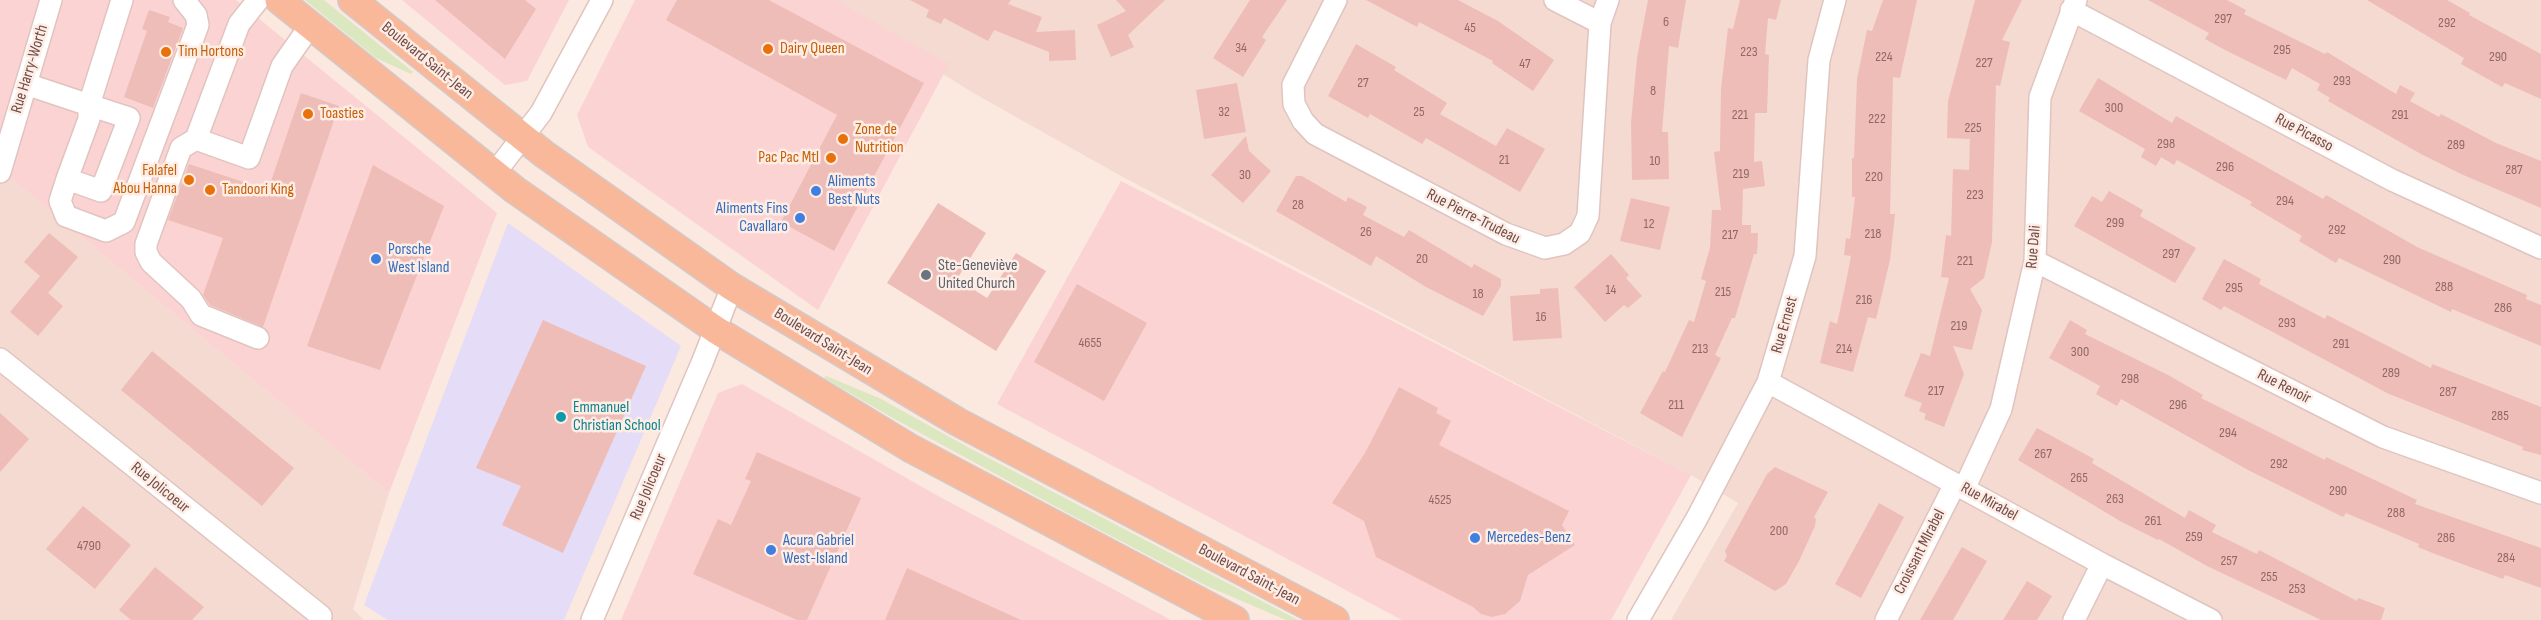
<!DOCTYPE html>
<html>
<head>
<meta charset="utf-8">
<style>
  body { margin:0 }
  canvas { display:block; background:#fbe8df }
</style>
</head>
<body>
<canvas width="2541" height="620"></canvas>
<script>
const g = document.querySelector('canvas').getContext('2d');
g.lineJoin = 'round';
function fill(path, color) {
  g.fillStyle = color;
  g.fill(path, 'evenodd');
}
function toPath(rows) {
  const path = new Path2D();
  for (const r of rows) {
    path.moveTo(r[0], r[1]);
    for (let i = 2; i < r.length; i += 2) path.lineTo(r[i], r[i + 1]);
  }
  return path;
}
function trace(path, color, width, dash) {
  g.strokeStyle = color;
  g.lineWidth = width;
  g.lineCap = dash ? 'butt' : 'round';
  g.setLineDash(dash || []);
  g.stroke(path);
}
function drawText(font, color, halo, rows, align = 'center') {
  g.font = font + ' "Sofia Sans Condensed",sans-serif';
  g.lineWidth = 5;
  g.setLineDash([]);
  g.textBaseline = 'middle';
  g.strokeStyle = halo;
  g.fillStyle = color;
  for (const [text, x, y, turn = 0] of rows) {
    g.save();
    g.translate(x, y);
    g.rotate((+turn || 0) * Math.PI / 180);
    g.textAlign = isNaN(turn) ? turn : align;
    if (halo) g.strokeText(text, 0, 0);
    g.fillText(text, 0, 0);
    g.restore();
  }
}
fill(toPath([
  [822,0,2541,0,2541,620,1671,620,1738,503,1691,475,1121,176,977,95],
  [0,169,389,493,353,609,364,620,0,620]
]), '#f4dad1');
fill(toPath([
  [0,0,236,0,497,213,389,493,0,169],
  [402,0,569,0,527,81,505,85],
  [635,0,835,0,949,64,818,310,588,147,577,115],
  [1121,181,1691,475,1611,620,1402,620,997,404],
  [742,384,938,496,1171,620,621,620,718,393]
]), '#fbd3d3');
fill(toPath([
  [508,223,681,346,564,620,388,620,364,605]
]), '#e5dcf7');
fill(toPath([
  [305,0,324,0,413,72,411,74,376,58],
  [826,376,879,398,975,451,1298,620,1286,620,1207,586,1075,517,891,417,824,378]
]), '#dbe7bf');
fill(toPath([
  [435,0,525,0,536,9,505,59],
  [677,0,769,0,924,83,834,251,781,222,837,115,666,20],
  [910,0,1011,0,1008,4,1042,17,1036,32,1075,30,1076,60,1049,61,1049,52,994,30,988,41,944,18,941,24,926,17,929,10],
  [1116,0,1165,0,1128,35,1134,47,1111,57,1097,25,1126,11],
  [1250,0,1287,0,1262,37,1266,40,1243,77,1213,58],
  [1366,0,1458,0,1498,21,1554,60,1533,91,1492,63,1493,61,1419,22,1417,27],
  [1648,0,1686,0,1678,48,1669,46,1662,132,1668,132,1669,179,1632,180,1631,123,1637,58],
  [1740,0,1781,0,1776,20,1768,18,1765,54,1769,55,1767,113,1755,113,1754,162,1762,161,1765,186,1743,189,1742,225,1751,225,1751,233,1758,233,1757,254,1754,254,1735,318,1732,318,1715,355,1721,358,1682,437,1640,413,1663,371,1665,372,1689,320,1694,322,1706,281,1701,279,1710,248,1712,210,1721,210,1714,152,1720,151,1721,89,1728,28,1733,29],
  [1883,0,1917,0,1900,78,1893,77,1890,214,1895,214,1890,260,1876,319,1868,317,1853,372,1820,363,1830,321,1837,324,1846,282,1851,256,1844,255,1846,238,1850,239,1855,197,1852,197,1852,158,1854,158,1857,79,1867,30,1872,31],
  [1975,0,2022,0,2002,40,2010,42,2000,86,1996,85,1992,242,1984,278,1970,289,1982,310,1972,350,1953,346,1964,374,1944,427,1924,419,1926,414,1919,411,1922,403,1904,396,1921,353,1930,356,1949,278,1941,277,1946,235,1951,236,1953,169,1969,170,1970,139,1947,138,1948,101],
  [2148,0,2227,0,2246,10,2244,14,2325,54,2327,52,2396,94,2400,85,2415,93,2410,101,2439,117,2441,114,2496,143,2541,161,2541,208,2461,174,2421,154,2328,101,2330,98,2317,90,2320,84,2292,68,2286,80,2225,50,2205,39,2209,33],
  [2367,0,2447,0,2470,13,2469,15,2541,54,2541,99,2505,83,2502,87,2461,64,2464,58],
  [149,10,170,17,168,22,183,28,153,108,124,97,147,31,142,29],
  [1356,44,1396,67,1394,70,1447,103,1440,114,1496,146,1507,128,1545,149,1520,192,1426,138,1422,144,1370,114,1368,118,1328,96],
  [2098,78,2172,123,2176,116,2323,199,2326,195,2417,247,2527,295,2526,299,2541,305,2541,346,2452,309,2451,312,2339,258,2336,263,2299,241,2302,236,2250,205,2252,202,2177,160,2174,165,2161,157,2156,166,2141,157,2145,149,2079,111],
  [1237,83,1246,132,1204,139,1196,90],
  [301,93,339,106,263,327,210,305,203,295,223,238,168,220,189,164,268,190],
  [1246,136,1249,151,1271,171,1243,203,1211,175],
  [373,165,444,206,380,370,307,346],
  [1296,176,1302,176,1346,202,1348,197,1367,207,1363,215,1404,237,1409,230,1472,268,1474,264,1501,279,1501,286,1483,316,1426,287,1376,256,1371,266,1276,211],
  [2109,191,2143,210,2140,216,2196,248,2175,283,2074,226,2092,196,2102,202],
  [1631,198,1670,207,1660,250,1620,241],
  [938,203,986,233,957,279,987,298,1016,253,1046,271,996,351,887,283],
  [49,233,78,257,48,293,63,306,38,336,10,312,40,276,24,262],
  [1611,254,1629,275,1626,278,1642,296,1628,308,1624,305,1605,322,1574,287],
  [2224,259,2261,279,2259,284,2325,319,2327,315,2431,368,2432,364,2541,407,2541,455,2522,450,2523,447,2389,394,2224,306,2221,310,2202,299],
  [1077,284,1147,323,1104,401,1034,362],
  [1558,288,1562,338,1513,341,1510,296,1540,294,1540,289],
  [543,320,646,366,563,553,502,525,521,486,476,468],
  [2070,320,2087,330,2085,334,2168,375,2203,395,2201,398,2325,460,2326,457,2417,500,2415,504,2541,548,2541,588,2505,575,2503,579,2435,554,2418,547,2419,544,2346,513,2343,517,2248,470,2121,399,2117,406,2096,394,2100,386,2049,358],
  [152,351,294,468,262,506,121,390],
  [1399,387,1438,408,1436,413,1451,421,1439,445,1569,511,1562,525,1575,545,1528,575,1520,601,1505,614,1492,617,1481,614,1473,607,1376,557,1364,521,1332,503,1365,453],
  [0,413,29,439,0,472],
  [2037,428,2094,459,2092,463,2185,518,2189,510,2216,525,2212,532,2257,554,2259,550,2357,601,2358,598,2385,608,2381,620,2321,620,2207,566,2159,539,2158,540,2120,521,2018,460],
  [757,452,861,498,807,620,797,620,693,574,718,519,731,525,751,481,745,479],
  [1775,467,1828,492,1814,517,1816,519,1815,526,1799,561,1786,584,1775,591,1724,561,1727,556,1725,551,1767,474],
  [1879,503,1904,517,1861,598,1835,584],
  [83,506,131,545,95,589,46,549],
  [1962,547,1987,561,1953,620,1920,620],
  [155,567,204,607,192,620,131,620,119,610],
  [907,568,1021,620,885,620],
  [2027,581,2052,596,2037,620,2003,620]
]), '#efbdb8');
const minor = toPath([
  [258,0,239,24,196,139,249,158,282,66,310,26],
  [1336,0,1293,85,1294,104,1303,121,1315,134,1506,234,1545,248,1564,244,1580,233,1588,216,1600,23,1608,0],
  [1555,0,1600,23],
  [2071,10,2392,180,2541,248],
  [26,84,89,105,122,0],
  [89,105,129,118,101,191,67,179,89,119,89,105],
  [196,139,181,148,146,244,146,252,151,262,191,299,201,315,258,338],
  [0,172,51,0],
  [494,174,541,113,602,0],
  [67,179,60,201,66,216,106,231,124,222,198,25,196,15,184,0],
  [2035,261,2383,437,2541,493],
  [0,359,321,616],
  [1768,382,2102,564,2211,620],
  [1964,489,2001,409,2035,261,2040,97,2076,0],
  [592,620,702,363,732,287],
  [1638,620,1697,518,1768,382,1805,256,1819,60,1835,0],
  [1886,620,1955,484],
  [2074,620,2102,564]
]);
const major = toPath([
  [279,0,515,190,716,330,910,448,1235,620],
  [352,0,544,154,732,287,958,422,1335,620]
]);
trace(minor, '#e0c4bf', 24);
trace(major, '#d4c9c8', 30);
trace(minor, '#fff', 21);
trace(major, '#f8b899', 27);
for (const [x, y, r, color] of [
  [768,49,6,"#e8710a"],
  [166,52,6,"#e8710a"],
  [308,114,6,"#e8710a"],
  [843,139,6,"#e8710a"],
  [831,158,6,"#e8710a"],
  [189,180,6,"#e8710a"],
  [210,190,6,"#e8710a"],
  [816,191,6,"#3f7fe0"],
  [800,218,6,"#3f7fe0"],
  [376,259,6,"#3f7fe0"],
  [926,275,6,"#6b7280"],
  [561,417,6,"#0f9aa8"],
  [1475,538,6,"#3f7fe0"],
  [771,550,6,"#3f7fe0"]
]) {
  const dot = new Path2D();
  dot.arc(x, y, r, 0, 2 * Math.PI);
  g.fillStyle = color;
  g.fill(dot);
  trace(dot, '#feede5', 2);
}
drawText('14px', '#906864', null, [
  ["297",2223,19],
  ["6",1666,22],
  ["292",2447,23],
  ["45",1470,28],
  ["34",1241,48],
  ["295",2282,50],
  ["223",1749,52],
  ["224",1884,57],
  ["290",2498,57],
  ["227",1984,63],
  ["47",1525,64],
  ["293",2342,81],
  ["27",1363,83],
  ["8",1653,91],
  ["300",2114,108],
  ["32",1224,112],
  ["25",1419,112],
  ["221",1740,115],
  ["291",2400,115],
  ["222",1877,119],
  ["225",1973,128],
  ["298",2166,144],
  ["289",2456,145],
  ["21",1504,160],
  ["10",1655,161],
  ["296",2225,167],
  ["287",2514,170],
  ["219",1741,174],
  ["30",1245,175],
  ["220",1874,177],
  ["223",1975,195],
  ["294",2285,201],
  ["28",1298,205],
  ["299",2115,223],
  ["12",1649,224],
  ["292",2337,230],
  ["26",1366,232],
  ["218",1873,234],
  ["217",1730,235],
  ["297",2171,254],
  ["20",1422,259],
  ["290",2392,260],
  ["221",1965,261],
  ["288",2444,287],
  ["295",2234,288],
  ["14",1611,290],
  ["215",1723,292],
  ["18",1478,294],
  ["216",1864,300],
  ["286",2503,308],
  ["16",1541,317],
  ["293",2287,323],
  ["219",1959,326],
  ["4655",1090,343],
  ["291",2341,344],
  ["213",1700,349],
  ["214",1844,349],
  ["300",2080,352],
  ["289",2391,373],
  ["298",2130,379],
  ["217",1936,391],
  ["287",2448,392],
  ["211",1676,405],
  ["296",2178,405],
  ["285",2500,416],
  ["294",2228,433],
  ["267",2043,454],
  ["292",2279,464],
  ["265",2079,478],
  ["290",2338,491],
  ["263",2115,499],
  ["4525",1440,500],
  ["288",2396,513],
  ["261",2153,521],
  ["200",1779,531],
  ["259",2194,537],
  ["286",2446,538],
  ["4790",89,546],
  ["284",2506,558],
  ["257",2229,561],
  ["255",2269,577],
  ["253",2297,589]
]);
drawText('16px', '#c56008', '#feede5', [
  ["Dairy Queen",780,49],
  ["Tim Hortons",178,52],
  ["Toasties",320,114],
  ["Zone de",855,130],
  ["Nutrition",855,148],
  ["Pac Pac Mtl",819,158,"right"],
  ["Falafel",177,171,"right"],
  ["Abou Hanna",177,189,"right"],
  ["Tandoori King",222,190]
], 'left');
drawText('16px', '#704b48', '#feede5', [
  ["Boulevard Saint-Jean",427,61,39],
  ["Rue Harry-Worth",30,69,-73],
  ["Rue Picasso",2304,133,28],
  ["Rue Pierre-Trudeau",1473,217,27],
  ["Rue Dali",2034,247,-85],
  ["Rue Ernest",1785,325,-74],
  ["Boulevard Saint-Jean",823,342,32],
  ["Rue Renoir",2284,387,27],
  ["Rue Jolicoeur",649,487,-67],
  ["Rue Jolicoeur",160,488,39],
  ["Rue Mirabel",1989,502,29],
  ["Croissant MIrabel",1920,552,-63],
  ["Boulevard Saint-Jean",1249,575,28]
]);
drawText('16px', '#366cbe', '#feede5', [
  ["Aliments",828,182],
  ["Best Nuts",828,200],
  ["Aliments Fins",788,209,"right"],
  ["Cavallaro",788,227,"right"],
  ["Porsche",388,250],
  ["West Island",388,268],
  ["Mercedes-Benz",1487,538],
  ["Acura Gabriel",783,541],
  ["West-Island",783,559]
], 'left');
drawText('16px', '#5b616d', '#feede5', [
  ["Ste-Geneviève",938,266],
  ["United Church",938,284]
], 'left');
drawText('16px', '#0d838f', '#feede5', [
  ["Emmanuel",573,408],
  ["Christian School",573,426]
], 'left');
</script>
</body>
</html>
